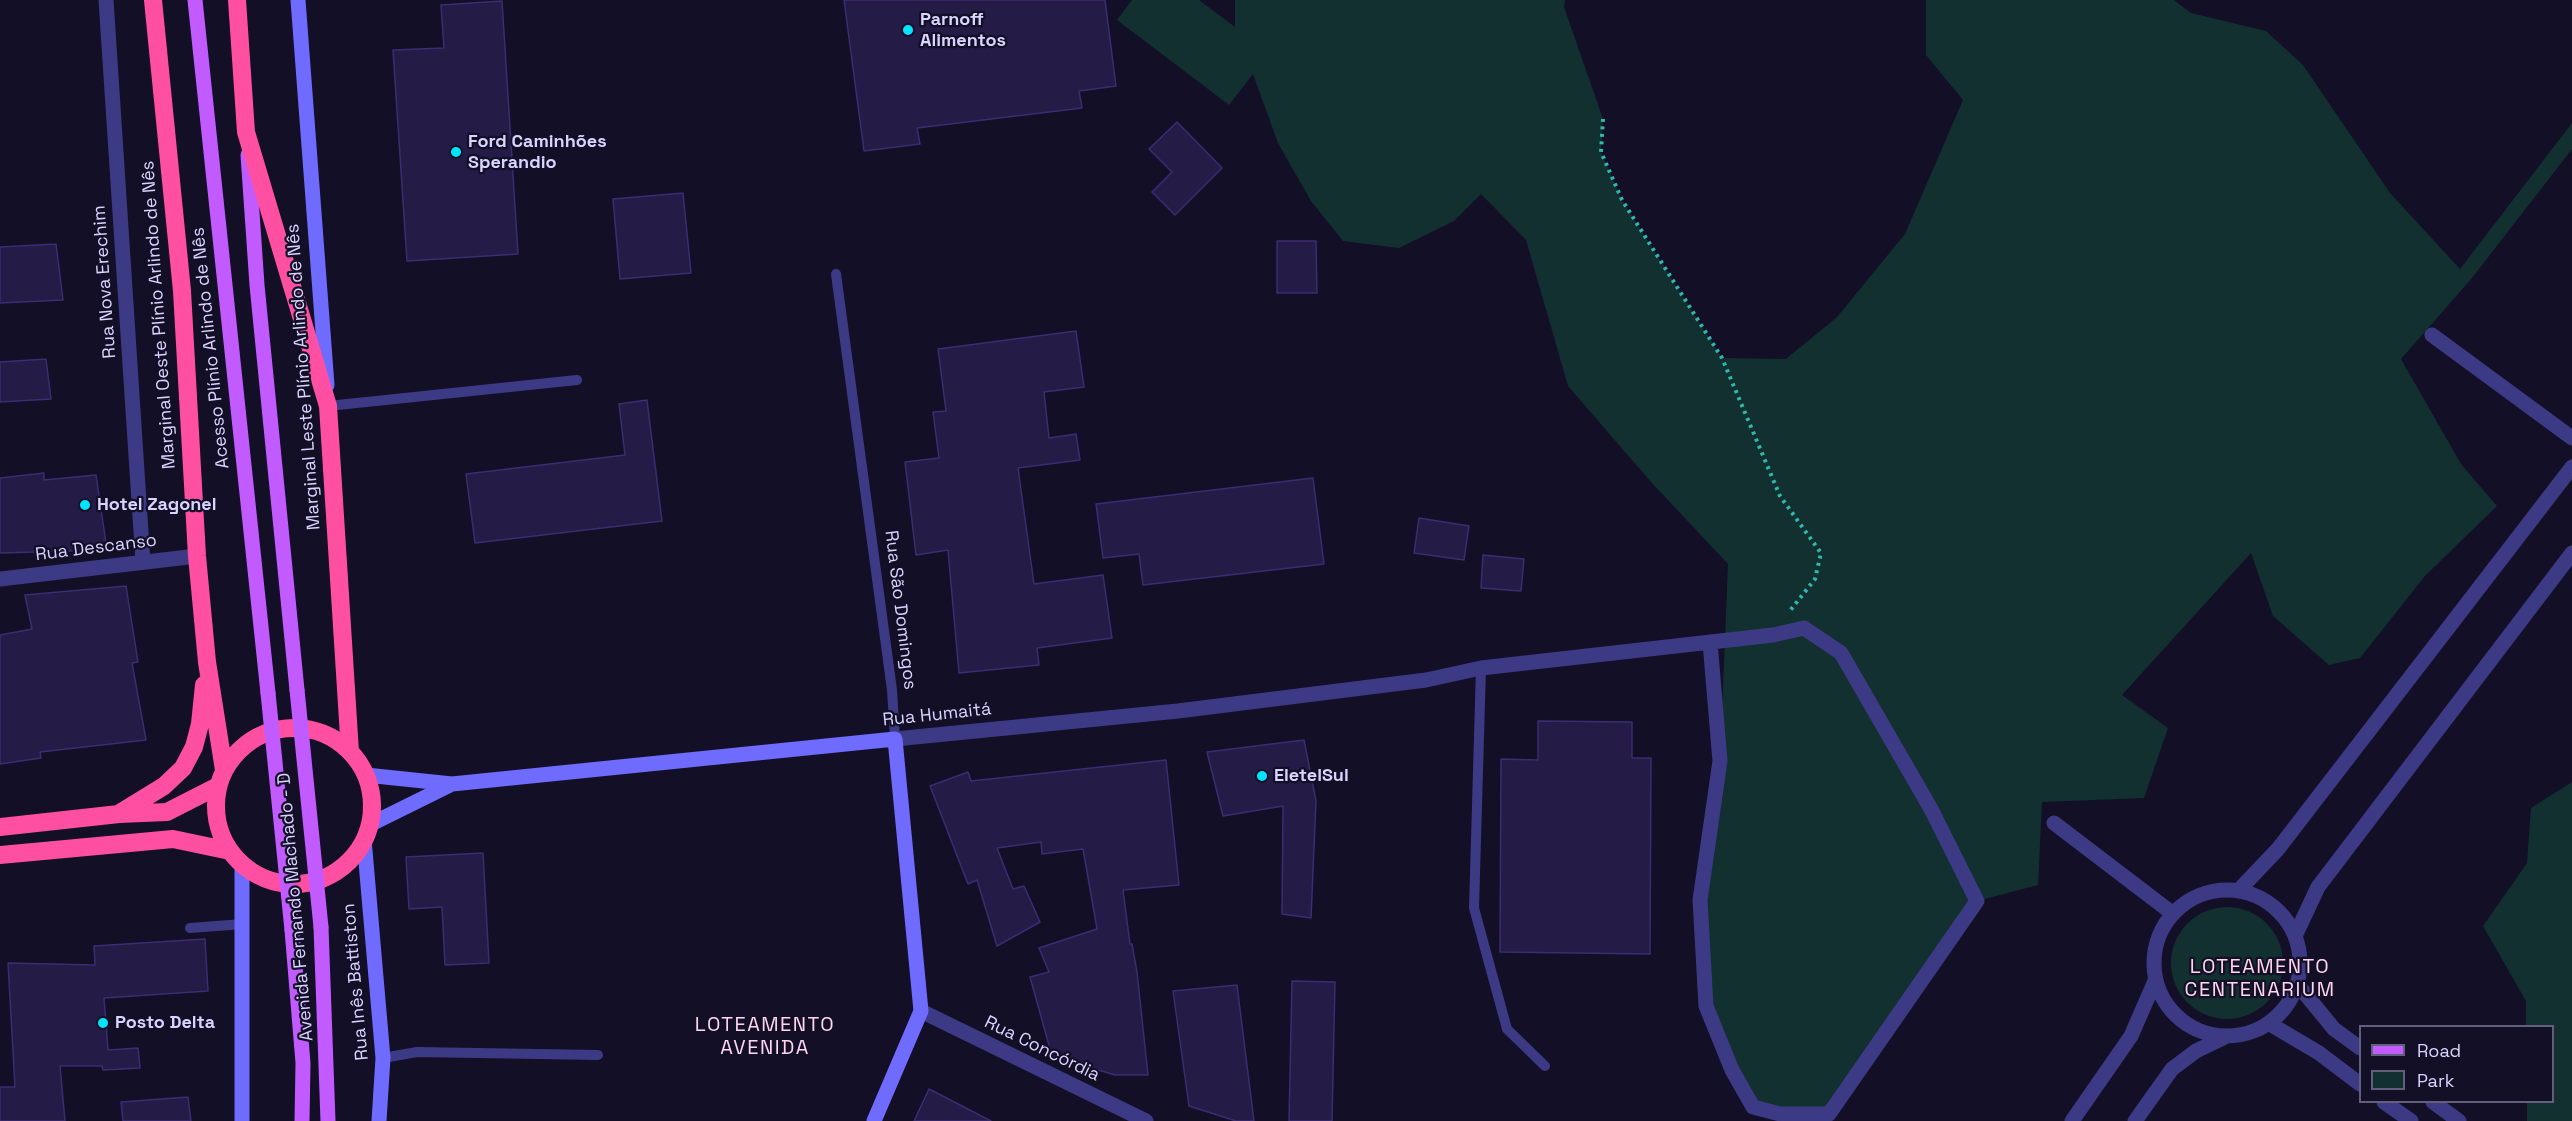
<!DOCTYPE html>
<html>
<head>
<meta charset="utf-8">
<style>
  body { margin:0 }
  #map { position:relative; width:2572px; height:1121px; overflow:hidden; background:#130f26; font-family:"Space Grotesk",sans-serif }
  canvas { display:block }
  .legend { position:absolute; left:2359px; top:1025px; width:195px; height:78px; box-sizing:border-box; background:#130f26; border:2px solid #625e7d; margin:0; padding:8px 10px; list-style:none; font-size:18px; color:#d9d4ff }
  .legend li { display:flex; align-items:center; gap:12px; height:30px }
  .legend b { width:30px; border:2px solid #625e7d }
</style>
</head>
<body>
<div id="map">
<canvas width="2572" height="1121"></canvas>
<ul class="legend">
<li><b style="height:8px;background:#c25bff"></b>Road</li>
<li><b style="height:16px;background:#12302f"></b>Park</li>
</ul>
</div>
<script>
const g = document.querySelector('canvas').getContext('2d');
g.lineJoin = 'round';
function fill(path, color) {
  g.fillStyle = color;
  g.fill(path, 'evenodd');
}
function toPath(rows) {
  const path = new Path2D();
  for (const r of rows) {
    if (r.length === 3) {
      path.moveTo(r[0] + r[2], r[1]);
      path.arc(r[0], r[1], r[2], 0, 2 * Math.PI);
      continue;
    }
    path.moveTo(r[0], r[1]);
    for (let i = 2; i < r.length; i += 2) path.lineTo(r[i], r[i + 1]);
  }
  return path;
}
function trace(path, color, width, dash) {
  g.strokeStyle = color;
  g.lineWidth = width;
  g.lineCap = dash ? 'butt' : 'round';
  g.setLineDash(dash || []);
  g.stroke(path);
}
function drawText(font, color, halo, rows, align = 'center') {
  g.font = font + ' "Space Grotesk",sans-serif';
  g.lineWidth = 4.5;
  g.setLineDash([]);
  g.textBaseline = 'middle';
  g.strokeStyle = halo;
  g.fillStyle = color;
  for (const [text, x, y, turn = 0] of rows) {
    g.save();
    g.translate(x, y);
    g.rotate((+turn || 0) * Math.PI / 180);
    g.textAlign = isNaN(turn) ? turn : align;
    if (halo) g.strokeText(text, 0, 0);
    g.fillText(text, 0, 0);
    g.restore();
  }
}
fill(toPath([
  [1132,0,1199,0,1235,27,1235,0,1565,0,1564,7,1603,119,1601,152,1622,200,1722,358,1786,359,1837,317,1905,234,1963,100,1926,55,1926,0,2174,0,2191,13,2266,31,2303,65,2390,193,2460,269,2572,123,2572,149,2472,278,2401,359,2461,464,2497,506,2425,576,2360,658,2329,665,2273,616,2251,553,2122,695,2168,728,2144,798,2042,802,2038,885,1977,901,1829,1114,1753,1107,1706,1006,1700,900,1720,761,1728,564,1651,482,1568,386,1526,240,1481,194,1454,221,1399,248,1343,241,1311,201,1278,143,1253,74,1229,105,1117,20],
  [2572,782,2572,1121,2527,1121,2527,1102,2552,1102,2552,1026,2526,1026,2526,1001,2483,926,2527,863,2531,808],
  [2227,963,56]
]), '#12302f');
const building = toPath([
  [844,0,1105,0,1116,86,1079,91,1082,108,917,128,920,144,864,151,844,0],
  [502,1,518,254,407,261,393,50,444,48,441,5,502,1],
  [1177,122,1222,168,1175,215,1152,192,1172,172,1149,149,1177,122],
  [683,193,691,273,620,279,613,199,683,193],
  [1277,241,1316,241,1317,293,1277,293,1277,241],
  [56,244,63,300,0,303,0,247,56,244],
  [1076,331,1084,387,1044,392,1049,438,1076,434,1080,460,1018,468,1034,584,1103,575,1112,638,1037,648,1039,665,959,673,948,550,916,555,905,462,939,458,933,412,946,411,938,349,1076,331],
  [46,359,51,399,0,402,0,362,46,359],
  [647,400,662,521,475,543,466,474,625,455,619,404,647,400],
  [44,473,44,480,96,475,107,550,0,553,0,478,44,473],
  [1313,478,1324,564,1143,585,1139,554,1103,558,1096,504,1313,478],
  [1419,518,1469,526,1464,560,1414,553,1419,518],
  [1483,555,1524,559,1521,591,1481,588,1483,555],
  [126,586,138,662,132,663,146,740,40,752,41,758,0,764,0,635,32,629,25,595,126,586],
  [1538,721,1632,722,1632,758,1651,758,1650,954,1500,952,1501,759,1538,760,1538,721],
  [1304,740,1316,801,1311,918,1282,914,1283,806,1223,816,1207,752,1304,740],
  [1166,760,1179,885,1123,890,1130,944,1132,944,1137,972,1148,1075,1115,1075,1052,1056,1030,977,1049,972,1039,948,1097,929,1083,849,1042,854,1041,842,997,848,1013,889,1024,886,1040,922,997,946,977,880,968,884,930,786,968,772,971,781,1166,760],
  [483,853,489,963,445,965,442,907,409,909,406,857,483,853],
  [205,939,208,991,104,998,108,1050,138,1048,140,1068,103,1070,102,1066,60,1066,65,1121,0,1121,0,1087,15,1087,8,963,95,965,94,946,205,939],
  [1292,981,1335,982,1332,1121,1289,1121,1292,981],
  [1237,985,1254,1121,1236,1121,1189,1106,1173,991,1237,985],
  [929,1089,991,1121,914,1121,929,1089],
  [188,1097,191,1121,123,1121,121,1102,188,1097]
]);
fill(building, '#241b47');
trace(building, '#3b2d73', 1.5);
trace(toPath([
  [1603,119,1601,152,1622,200,1722,358,1780,496,1821,553,1815,579,1789,612]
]), '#2fb8b0', 4, [3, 4.5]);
trace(toPath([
  [836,274,892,690,895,739],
  [328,406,577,380],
  [1481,668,1474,908,1507,1029,1545,1066],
  [190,928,243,924],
  [383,1058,417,1052,598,1055]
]), '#3d3a85', 10);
trace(toPath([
  [106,0,143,562],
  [2432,335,2572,438],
  [0,579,197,556],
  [895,739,1178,711,1426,680,1481,668,1773,635,1804,628,1841,653,1931,809,1977,901,1829,1114,1780,1114,1753,1107,1732,1070,1706,1006,1700,900,1720,761,1710,642],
  [2054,823,2172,913],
  [2227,963,73],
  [2239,890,2278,849,2572,467],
  [2295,936,2318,887,2572,553],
  [2298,985,2334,1029,2360,1048],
  [921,1011,1146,1121],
  [2270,1024,2319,1053,2360,1084],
  [2384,1102,2411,1121],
  [2433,1102,2459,1121],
  [2072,1121,2131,1036,2155,981],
  [2135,1121,2172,1069,2196,1051,2225,1037]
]), '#3d3a85', 15);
trace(toPath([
  [298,0,327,385],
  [366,775,452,784,895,739,921,1011,874,1121],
  [369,825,452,784],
  [364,839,383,1058,379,1121],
  [242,864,242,1121]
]), '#6f6bff', 15);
trace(toPath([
  [195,0,268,693],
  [248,155,257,285,297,690],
  [321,927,328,1121],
  [292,930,303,1063,302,1121]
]), '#c25bff', 15);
trace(toPath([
  [153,0,182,291,197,556,207,662,224,770],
  [237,0,246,132,328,406,350,752],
  [294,806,78],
  [120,813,164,786,183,768,194,747,200,724,204,685],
  [0,827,119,814,167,812,218,786],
  [0,855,173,839,230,851]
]), '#ff4fa3', 18);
trace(toPath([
  [297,690,321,927],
  [268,693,292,930]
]), '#c25bff', 15);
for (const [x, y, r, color] of [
  [908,30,6,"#00e5ff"],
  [456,152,6,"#00e5ff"],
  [85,505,6,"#00e5ff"],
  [1262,776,6,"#00e5ff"],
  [103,1023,6,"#00e5ff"]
]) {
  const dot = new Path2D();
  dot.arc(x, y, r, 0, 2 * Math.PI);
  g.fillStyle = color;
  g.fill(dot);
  trace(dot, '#130f26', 2);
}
drawText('bold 18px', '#d9d4ff', '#130f26', [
  ["Parnoff",920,20],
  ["Alimentos",920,41],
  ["Ford Caminhões",468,142],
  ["Sperandio",468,163],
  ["Hotel Zagonel",97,505],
  ["EletelSul",1274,776],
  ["Posto Delta",115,1023]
], 'left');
drawText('18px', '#d9d4ff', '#130f26', [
  ["Rua Nova Erechim",105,282,-94],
  ["Marginal Oeste Plínio Arlindo de Nês",159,315,-94],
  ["Acesso Plínio Arlindo de Nês",211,348,-96],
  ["Marginal Leste Plínio Arlindo de Nês",304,377,-94],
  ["Rua Descanso",96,548,-7],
  ["Rua São Domingos",900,610,83],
  ["Rua Humaitá",937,715,-6],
  ["Avenida Fernando Machado - D",296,907,-95],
  ["Rua Inês Battiston",356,982,-95],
  ["Rua Concórdia",1042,1049,26]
]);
g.letterSpacing = '1.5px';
drawText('20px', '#ffd6f0', '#130f26', [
  ["LOTEAMENTO",2260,968],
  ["CENTENARIUM",2260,991],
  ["LOTEAMENTO",765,1026],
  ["AVENIDA",765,1049]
]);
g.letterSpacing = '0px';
</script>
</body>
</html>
